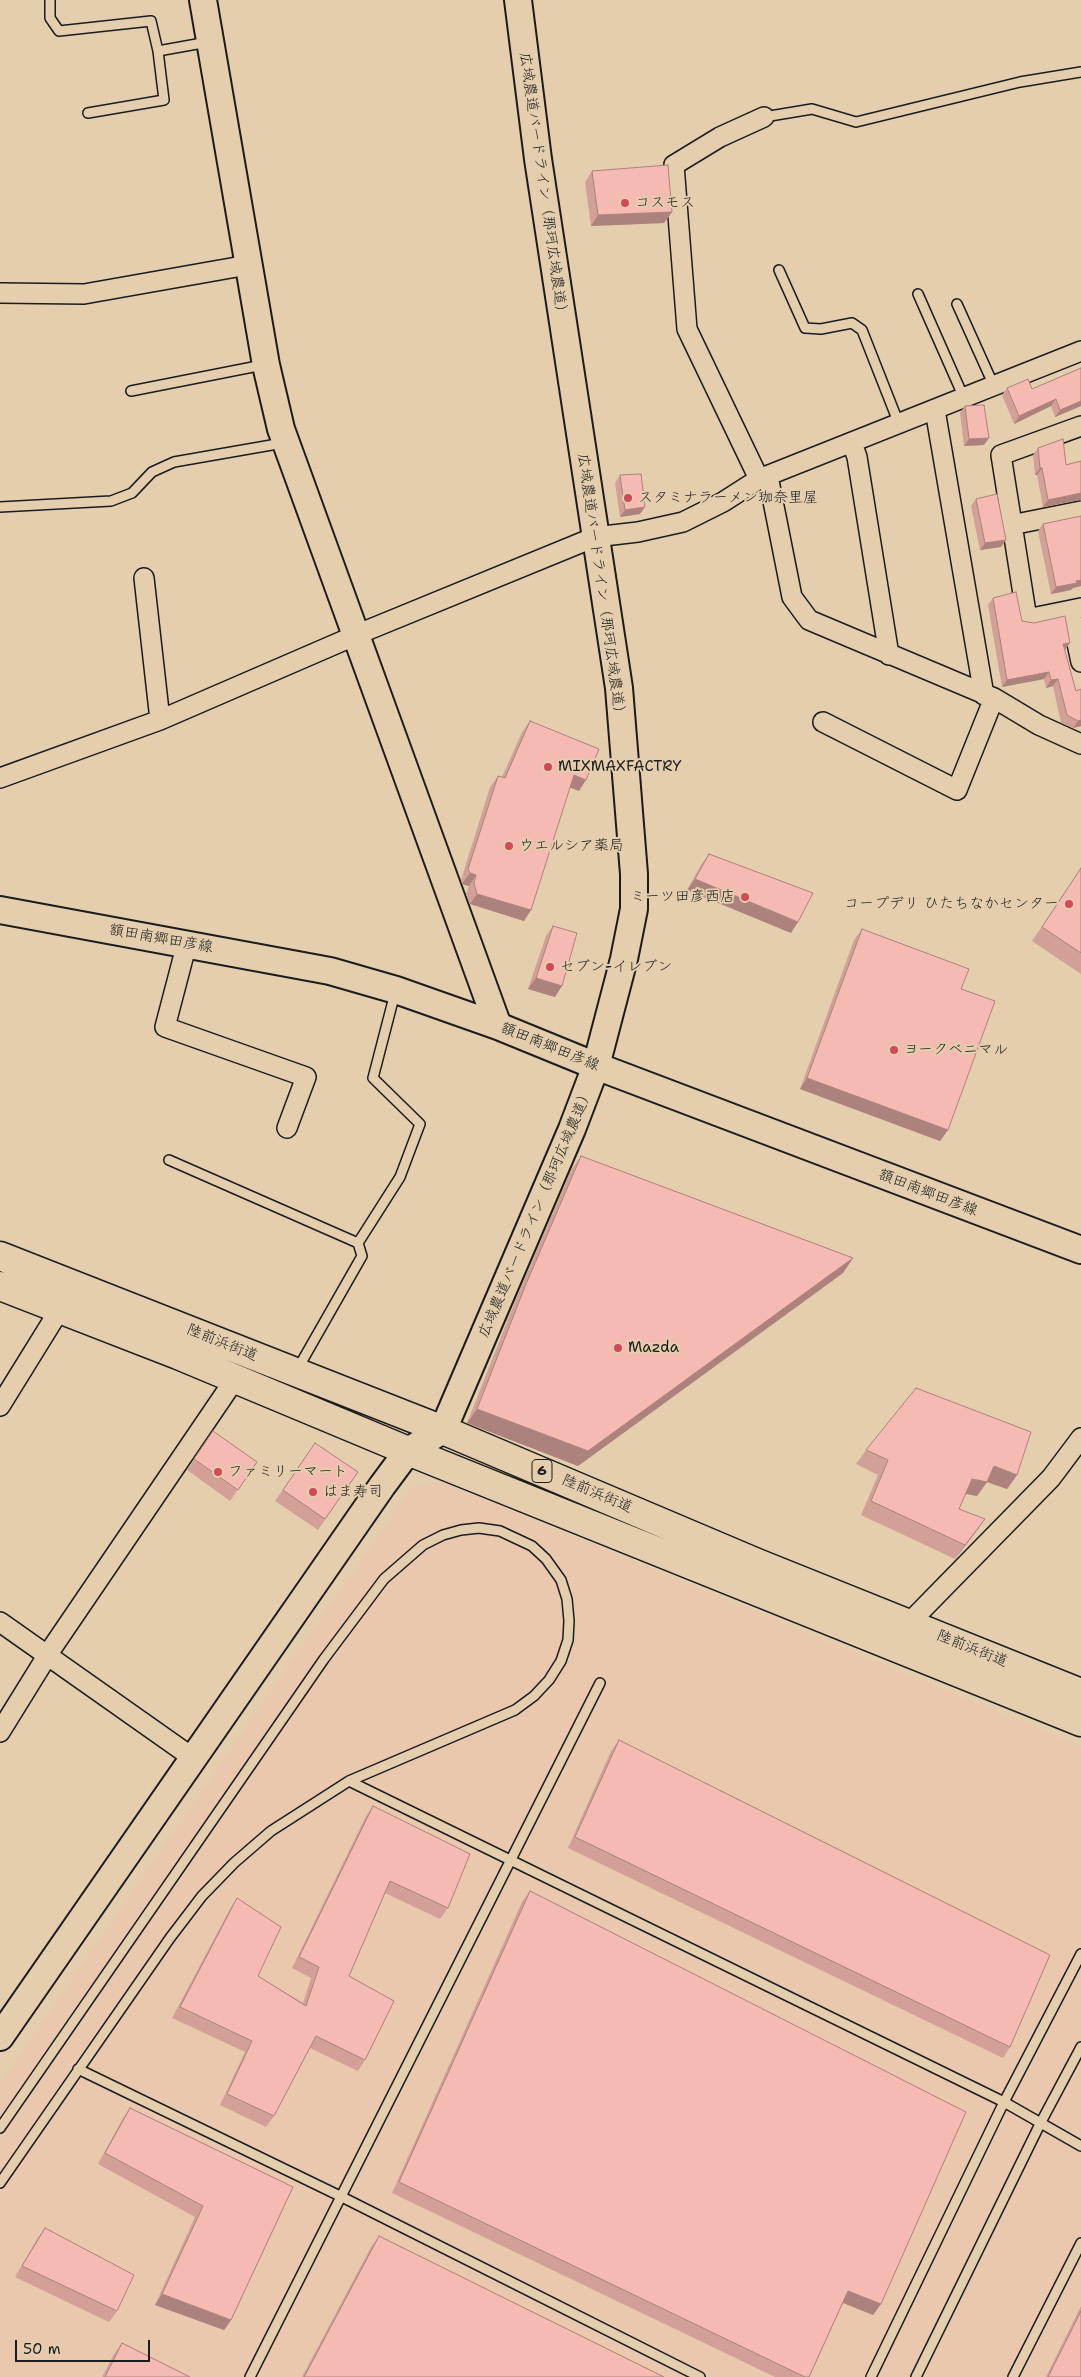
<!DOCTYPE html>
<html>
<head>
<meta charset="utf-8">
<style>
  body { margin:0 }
  #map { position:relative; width:1081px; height:2377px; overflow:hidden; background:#e4cead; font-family:"Shantell Sans",sans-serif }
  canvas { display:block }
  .scale { position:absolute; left:15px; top:2340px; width:135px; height:22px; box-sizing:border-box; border:2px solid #1c1c1c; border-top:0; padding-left:6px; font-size:15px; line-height:18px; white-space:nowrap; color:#1c1c1c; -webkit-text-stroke:4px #e4cead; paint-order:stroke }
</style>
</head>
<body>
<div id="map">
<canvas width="1081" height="2377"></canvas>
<div class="scale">50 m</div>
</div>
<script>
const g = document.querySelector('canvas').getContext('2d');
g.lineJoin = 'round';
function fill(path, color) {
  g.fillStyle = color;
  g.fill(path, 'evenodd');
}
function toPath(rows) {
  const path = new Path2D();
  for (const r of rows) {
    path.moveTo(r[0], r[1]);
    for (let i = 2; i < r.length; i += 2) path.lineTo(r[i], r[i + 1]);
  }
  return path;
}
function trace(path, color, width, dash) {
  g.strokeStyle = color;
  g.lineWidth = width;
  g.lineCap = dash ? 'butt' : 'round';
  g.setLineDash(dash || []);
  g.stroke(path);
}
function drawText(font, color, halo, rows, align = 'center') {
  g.font = font + ' "Shantell Sans","Klee One",sans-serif';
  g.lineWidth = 4;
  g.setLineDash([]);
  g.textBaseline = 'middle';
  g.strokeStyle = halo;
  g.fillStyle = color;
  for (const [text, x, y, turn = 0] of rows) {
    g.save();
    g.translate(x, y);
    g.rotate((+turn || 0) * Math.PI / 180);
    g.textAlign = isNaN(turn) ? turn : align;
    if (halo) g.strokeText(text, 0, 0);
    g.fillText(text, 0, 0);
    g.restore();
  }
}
fill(toPath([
  [439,1481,1081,1746,1081,2377,0,2377,0,2084,412,1487]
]), '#e9c8ae');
const lane = toPath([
  [50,0,50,18,59,31,151,21,158,51,164,100,88,113],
  [158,51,208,42],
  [764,117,812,109,856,122,1020,82,1081,72],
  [779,270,805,328,821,329,852,323,862,330,899,424],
  [918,294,964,398],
  [957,304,994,386],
  [131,391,263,365],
  [0,507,111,501,132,493,152,472,174,462,283,443],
  [169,1160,358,1243,362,1256,297,1370],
  [358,1243,400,1177,420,1124,373,1078,395,993],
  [349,1781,1004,2102,1081,2146],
  [78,2069,342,2197,700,2377],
  [0,2128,324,1659,384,1579,423,1545,443,1535,461,1530,479,1528,500,1531,532,1546,546,1559,561,1580,567,1599,569,1621,568,1640,561,1661,549,1680,534,1696,515,1710,349,1781,271,1831,234,1863,202,1896,170,1938,0,2183],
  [250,2377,600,1683],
  [871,2377,1004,2102,1081,1954],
  [916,2377,1040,2124,1081,2047],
  [1013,2377,1081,2243]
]);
const street = toPath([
  [0,293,84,294,248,265],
  [935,410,984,695],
  [1081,426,1001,455,1027,619,1081,608],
  [852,443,857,457,889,655],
  [768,476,792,597,809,620,994,698,1039,725,1081,744],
  [759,479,687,329,674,165,720,137,764,117],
  [1011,525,1081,511],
  [144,578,160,720],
  [1070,611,1081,662],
  [823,722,957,790,994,698],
  [0,778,160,720,368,630,595,537,638,532,683,522,723,502,759,479,1081,351],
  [187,943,165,1027,306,1077,287,1128],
  [0,1406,65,1301],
  [0,1622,193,1758],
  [909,1623,1051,1478,1081,1438],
  [0,1732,52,1648,235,1379]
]);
const secondary = toPath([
  [203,0,266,365,281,429,498,1026],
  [0,910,330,971,396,990,498,1026,596,1066,1081,1250],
  [0,2037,382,1486,408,1451,443,1430,572,1129,596,1066,624,959,634,909,634,874,619,688,538,159,518,0]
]);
const highway = toPath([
  [0,1256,443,1430,757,1563,1081,1693],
  [0,1286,178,1355,408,1451,1081,1722]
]);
trace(lane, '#1c1c1c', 12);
trace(street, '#1c1c1c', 22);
trace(secondary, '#1c1c1c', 30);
trace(highway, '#1c1c1c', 31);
trace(lane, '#e4cead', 9);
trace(street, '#e4cead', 19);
trace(secondary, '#e4cead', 26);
trace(highway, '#e4cead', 28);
fill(toPath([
  [592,171,672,212,664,223,591,226,585,182],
  [1007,388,1032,389,1081,406,1055,417,1051,406,1014,424,1002,395],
  [965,406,984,445,964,446,960,413],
  [1038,448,1066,465,1079,500,1043,507,1037,475,1035,475,1033,455],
  [620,475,640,514,620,517,615,483],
  [976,499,1001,547,980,550,971,506],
  [1081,516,1081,586,1073,588,1071,590,1051,594,1038,531,1043,524],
  [993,598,1022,621,1065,650,1076,691,1081,689,1081,726,1073,728,1061,723,1053,686,1046,688,1044,679,1002,687,988,605],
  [530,721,579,791,570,787,524,921,470,904,466,894,469,886,462,884,461,880,490,787,498,776,502,777,522,732],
  [709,854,791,933,687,890,701,865],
  [1081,868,1081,974,1032,941],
  [553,926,555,997,528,989,546,936],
  [862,929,961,989,948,1130,940,1141,800,1089,854,940],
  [581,1156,853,1258,843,1273,578,1466,467,1423,516,1299,571,1170],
  [213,1431,257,1462,230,1501,187,1470],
  [315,1443,358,1472,318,1530,275,1501],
  [866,1450,1017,1475,1007,1489,987,1482,977,1496,966,1494,959,1509,985,1519,975,1533,955,1559,861,1515,878,1475,856,1464],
  [619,1740,1010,2047,1003,2058,568,1848,611,1751],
  [373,1806,448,1908,440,1919,385,1893,349,1976,365,2060,358,2071,310,2048,274,2116,266,2127,220,2105,245,2052,172,2018,230,1909,237,1898,258,1976,303,2003,311,1978,292,1968,366,1816],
  [530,1891,881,2304,873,2315,843,2303,809,2377,775,2377,392,2193,522,1902],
  [130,2108,293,2187,231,2320,224,2330,155,2305,195,2217,98,2164,123,2118],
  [45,2228,117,2311,109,2322,15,2277,37,2239],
  [379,2236,664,2377,302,2377,371,2247],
  [1081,2306,1081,2377,1046,2377],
  [122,2343,190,2377,102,2377,114,2354]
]), '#d3a098');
fill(toPath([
  [672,212,664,223,591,226,598,215],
  [1056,399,1051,406,1014,424,1019,416],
  [1081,401,1081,406,1055,417,1060,410],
  [989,438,984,445,964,446,969,439],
  [1040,468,1042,468,1037,475,1035,475],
  [1081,493,1081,501,1079,500,1043,507,1048,500],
  [645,507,640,514,620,517,625,510],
  [1006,540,1001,547,980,550,985,543],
  [1081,580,1081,586,1073,588,1071,590,1051,594,1056,587],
  [1070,643,1065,650,1063,644],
  [1049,672,1044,679,1002,687,1007,680],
  [1058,679,1053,686,1046,688,1051,680],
  [1081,720,1081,726,1073,728,1078,721],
  [574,775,586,780,579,791,566,786],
  [470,873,476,875,469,886,462,884],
  [695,879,798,922,791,933,687,890],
  [477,894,531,910,524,921,470,904],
  [536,978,562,986,555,997,528,989],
  [807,1078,948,1130,940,1141,800,1089],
  [853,1258,843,1273,578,1466,467,1423,477,1409],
  [994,1466,1017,1475,1007,1489,984,1481],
  [972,1479,987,1482,977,1496,962,1493],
  [985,1519,975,1533,955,1559,965,1545],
  [848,2291,881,2304,873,2315,841,2302],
  [162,2294,231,2320,224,2330,155,2305]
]), '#ac827c');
const building = toPath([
  [668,165,672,212,598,215,592,171,668,165],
  [1081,368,1081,401,1060,410,1056,399,1019,416,1007,388,1028,379,1032,389,1081,368],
  [984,405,989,438,969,439,965,406,984,405],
  [1063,439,1066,465,1081,461,1081,493,1048,500,1042,468,1040,468,1038,448,1063,439],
  [641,474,645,507,625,510,620,475,641,474],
  [997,494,1006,540,985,543,976,499,997,494],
  [1081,516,1081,580,1076,581,1077,583,1056,587,1043,524,1081,516],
  [1016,592,1022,621,1034,623,1065,616,1070,643,1063,644,1076,691,1081,689,1081,720,1078,721,1067,715,1058,679,1051,680,1049,672,1007,680,993,598,1016,592],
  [530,721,599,749,586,780,574,775,531,910,477,894,474,883,476,875,470,873,468,869,498,776,505,778,530,721],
  [709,854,813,893,798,922,695,879,709,854],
  [1081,868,1081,953,1042,927,1081,868],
  [553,926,577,933,562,986,536,978,553,926],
  [862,929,969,969,961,989,995,1001,948,1130,807,1078,862,929],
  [581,1156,853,1258,588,1451,477,1409,526,1284,581,1156],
  [916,1388,1031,1432,1017,1475,994,1466,987,1482,972,1479,959,1509,985,1519,965,1545,871,1501,888,1460,866,1450,916,1388],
  [213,1431,257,1462,238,1490,194,1459,213,1431],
  [315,1443,358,1472,325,1519,283,1490,315,1443],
  [619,1740,1050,1955,1010,2047,575,1837,619,1740],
  [373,1806,470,1854,448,1908,390,1881,349,1976,394,2001,365,2060,316,2036,274,2116,227,2094,252,2041,180,2007,237,1898,281,1927,258,1976,306,2006,319,1967,299,1957,373,1806],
  [530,1891,966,2112,881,2304,848,2291,809,2377,805,2377,399,2182,530,1891],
  [130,2108,293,2187,231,2320,162,2294,203,2206,105,2153,130,2108],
  [45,2228,134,2275,117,2311,22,2266,45,2228],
  [379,2236,664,2377,304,2377,379,2236],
  [1081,2311,1081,2377,1048,2377,1081,2311],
  [122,2343,190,2377,105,2377,122,2343]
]);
fill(building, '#f5bab1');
trace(building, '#ac827c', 1);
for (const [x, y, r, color] of [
  [625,203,5,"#d1495b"],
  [628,498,5,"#d1495b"],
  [548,767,5,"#d1495b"],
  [509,846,5,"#d1495b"],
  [745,897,5,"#d1495b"],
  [1069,904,5,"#d1495b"],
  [550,967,5,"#d1495b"],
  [894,1050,5,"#d1495b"],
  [618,1348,5,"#d1495b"],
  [218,1472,5,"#d1495b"],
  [313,1492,5,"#d1495b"]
]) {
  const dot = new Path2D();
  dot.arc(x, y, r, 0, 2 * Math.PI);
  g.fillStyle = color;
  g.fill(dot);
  trace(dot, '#e4cead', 2);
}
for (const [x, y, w] of [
  [542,1471,20]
]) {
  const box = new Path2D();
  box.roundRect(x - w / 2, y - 11.5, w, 23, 4);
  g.fillStyle = '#e4cead';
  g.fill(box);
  trace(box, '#1c1c1c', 1);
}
drawText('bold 14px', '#1c1c1c', null, [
  ["6",542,1471]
]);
drawText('15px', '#1c1c1c', '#e4cead', [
  ["広域農道バードライン（那珂広域農道）",543,186,82],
  ["広域農道バードライン（那珂広域農道）",601,587,82],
  ["額田南郷田彦線",161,939,10],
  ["額田南郷田彦線",550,1047,22],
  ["額田南郷田彦線",928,1193,21],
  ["広域農道バードライン（那珂広域農道）",536,1213,-67],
  ["陸前浜街道",222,1343,22],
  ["陸前浜街道",597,1494,23],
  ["陸前浜街道",972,1649,22]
]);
drawText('15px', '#1c1c1c', '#e4cead', [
  ["コスモス",635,203],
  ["スタミナラーメン珈奈里屋",638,498],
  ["MIXMAXFACTRY",558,767],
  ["ウエルシア薬局",519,846],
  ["ミーツ田彦西店",735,897,"right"],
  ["コープデリ ひたちなかセンター",1059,904,"right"],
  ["セブン-イレブン",560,967],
  ["ヨークベニマル",904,1050],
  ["Mazda",628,1348],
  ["ファミリーマート",228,1472],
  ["はま寿司",323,1492]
], 'left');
</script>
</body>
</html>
